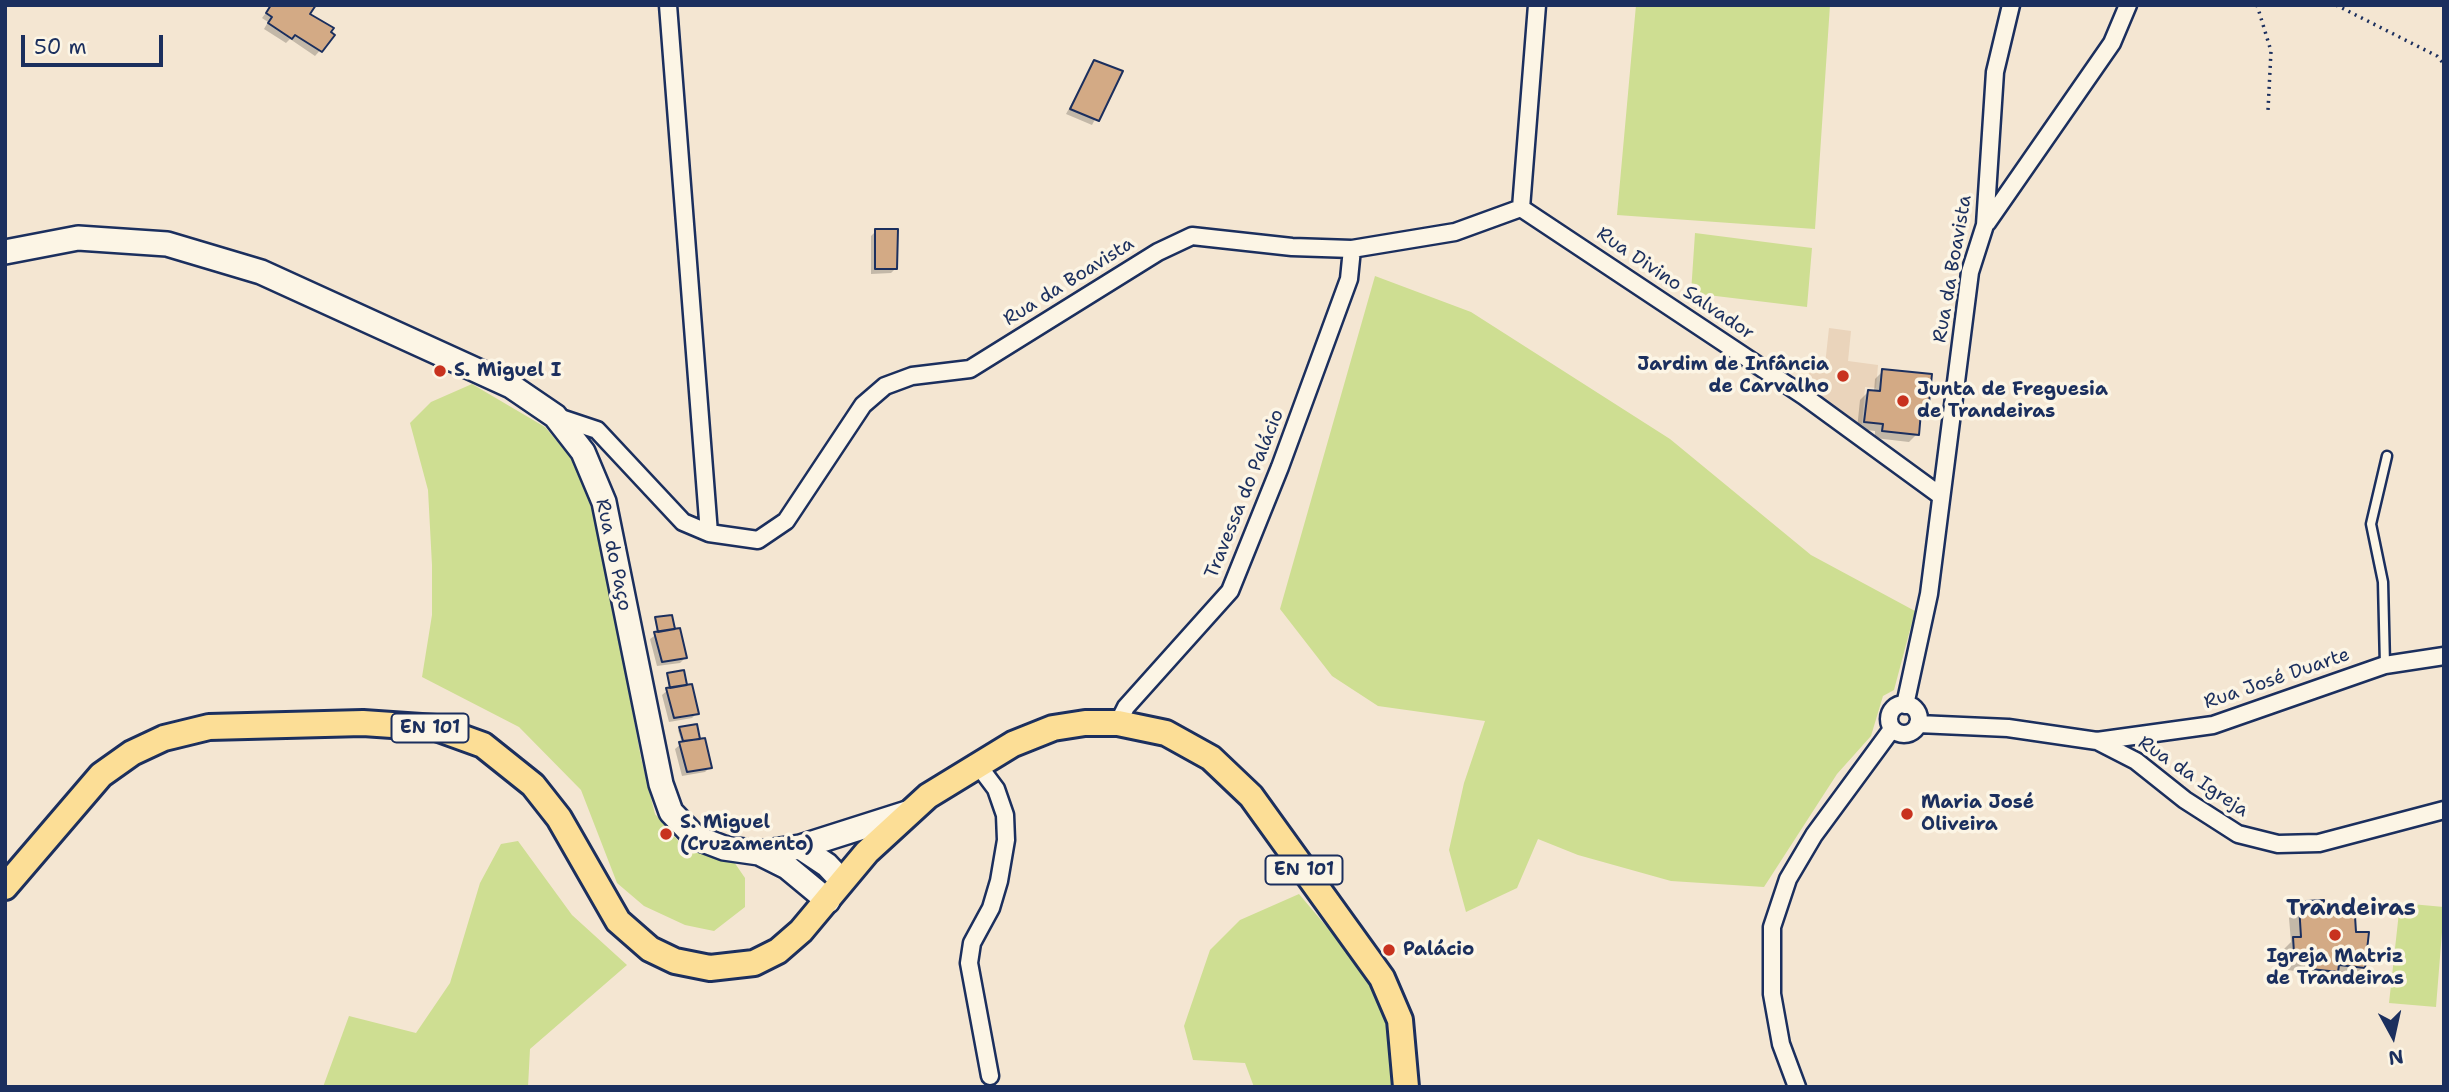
<!DOCTYPE html>
<html>
<head>
<meta charset="utf-8">
<style>
  body { margin:0 }
  #map { position:relative; width:2449px; height:1092px; overflow:hidden; background:#f4e6d2; font-family:"Shantell Sans",sans-serif }
  canvas { display:block }
  .frame { position:absolute; inset:0; border:7px solid #1b2f5e; pointer-events:none }
  .north { position:absolute; left:2358px; top:1001px; width:70px; height:70px; -webkit-text-stroke:5px #fcf5e5; paint-order:stroke; rotate:172deg; font-size:19px; font-weight:700; line-height:28px; text-align:center; color:#1b2f5e }
  .north::after { content:''; display:block; margin:auto; width:24px; height:32px; background:#1b2f5e; clip-path:polygon(50% 0,100% 100%,50% 72%,0 100%) }
  .scale { position:absolute; left:21px; top:35px; width:142px; height:32px; box-sizing:border-box; border:4px solid #1b2f5e; border-top:0; padding-left:9px; font-size:21px; line-height:24px; white-space:nowrap; color:#1b2f5e; -webkit-text-stroke:5px #fcf5e5; paint-order:stroke }
</style>
</head>
<body>
<div id="map">
<canvas width="2449" height="1092"></canvas>
<div class="frame"></div>
<div class="north">N</div>
<div class="scale">50 m</div>
</div>
<script>
const g = document.querySelector('canvas').getContext('2d');
g.lineJoin = 'round';
function fill(path, color) {
  g.fillStyle = color;
  g.fill(path, 'evenodd');
}
function toPath(rows) {
  const path = new Path2D();
  for (const r of rows) {
    if (r.length === 3) {
      path.moveTo(r[0] + r[2], r[1]);
      path.arc(r[0], r[1], r[2], 0, 2 * Math.PI);
      continue;
    }
    path.moveTo(r[0], r[1]);
    for (let i = 2; i < r.length; i += 2) path.lineTo(r[i], r[i + 1]);
  }
  return path;
}
function trace(path, color, width, dash) {
  g.strokeStyle = color;
  g.lineWidth = width;
  g.lineCap = dash ? 'butt' : 'round';
  g.setLineDash(dash || []);
  g.stroke(path);
}
function drawText(font, color, halo, rows, align = 'center') {
  g.font = font + ' "Shantell Sans",sans-serif';
  g.lineWidth = 7;
  g.setLineDash([]);
  g.textBaseline = 'middle';
  g.strokeStyle = halo;
  g.fillStyle = color;
  for (const [text, x, y, turn = 0] of rows) {
    g.save();
    g.translate(x, y);
    g.rotate((+turn || 0) * Math.PI / 180);
    g.textAlign = isNaN(turn) ? turn : align;
    if (halo) g.strokeText(text, 0, 0);
    g.fillText(text, 0, 0);
    g.restore();
  }
}
fill(toPath([
  [1829,328,1851,331,1848,361,1878,365,1876,388,1865,387,1862,424,1851,423,1807,392,1810,365,1825,365]
]), '#ead4bb');
fill(toPath([
  [1636,5,1830,5,1815,229,1617,215],
  [1695,233,1812,248,1807,307,1691,293],
  [1375,276,1471,312,1670,439,1811,555,1915,611,1894,690,1883,696,1871,736,1837,774,1764,887,1671,881,1578,855,1538,839,1517,888,1466,912,1449,850,1464,783,1485,721,1378,706,1332,676,1280,609],
  [472,384,545,427,583,472,600,534,641,758,655,814,687,851,732,859,745,878,745,907,714,931,685,925,644,906,617,883,581,790,519,727,422,677,432,615,432,565,428,490,410,423,431,402],
  [518,841,572,915,627,965,530,1049,528,1087,323,1087,349,1016,416,1033,450,983,480,883,501,844],
  [1299,894,1364,971,1386,1024,1393,1069,1391,1087,1254,1087,1245,1063,1193,1060,1184,1026,1210,950,1240,920],
  [2400,903,2444,907,2436,1007,2389,1003]
]), '#cede92');
fill(toPath([
  [272,5,308,14,333,36,315,56,290,39,286,43,264,29,268,22,262,18],
  [1094,62,1120,72,1092,125,1066,114],
  [876,231,896,268,891,273,871,274,871,236],
  [1883,371,1927,412,1919,420,1917,434,1909,442,1875,438,1875,431,1857,429,1860,400,1868,392,1874,392,1875,379],
  [655,619,685,658,680,663,657,666,650,639,657,634],
  [667,674,697,713,692,718,669,722,662,695,669,689],
  [695,726,710,767,705,772,682,776,675,749,682,743,678,730],
  [2307,903,2333,910,2343,918,2363,967,2352,978,2332,975,2325,982,2301,979,2302,972,2288,970,2284,964,2283,950,2291,942,2289,918]
]), '#0003');
const building = toPath([
  [271,5,316,5,310,14,334,28,331,32,335,35,322,52,295,35,292,39,268,23,272,17,266,13,271,5],
  [1094,60,1123,71,1099,121,1070,109,1094,60],
  [875,229,898,229,897,269,875,269,875,229],
  [1882,369,1932,374,1928,413,1921,412,1919,435,1882,431,1883,424,1864,422,1868,390,1880,391,1882,369],
  [672,615,675,629,658,632,655,617,672,615],
  [680,628,687,658,662,662,654,632,680,628],
  [684,670,687,685,670,688,667,673,684,670],
  [692,684,699,714,674,718,666,688,692,684],
  [697,724,700,739,683,741,679,727,697,724],
  [705,738,712,768,687,772,679,742,705,738],
  [2324,900,2324,903,2334,903,2334,908,2344,908,2344,916,2355,916,2356,932,2369,932,2365,968,2339,965,2338,972,2311,969,2312,961,2299,960,2294,953,2293,937,2301,937,2299,905,2307,904,2306,901,2324,900]
]);
fill(building, '#d3aa85');
trace(building, '#1b2f5e', 2);
const lane = toPath([
  [2385,665,2383,582,2371,524,2387,456]
]);
const street = toPath([
  [668,5,709,533],
  [1521,208,1804,396,1941,496],
  [1987,223,2112,43,2128,5],
  [555,416,597,430,683,522,709,533,758,540,786,521,863,405,885,386,912,376,970,369,1158,252,1192,236,1292,247,1352,249,1455,232,1521,208,1537,5],
  [1904,719,15],
  [1905,705,1929,594,1970,272,1985,225,1995,72,2011,5],
  [1118,723,1126,707,1230,591,1280,467,1349,279,1352,249],
  [1918,724,2008,728,2097,741,2136,761,2185,800,2238,834,2278,844,2319,843,2444,810],
  [2097,741,2213,725,2385,665,2444,656],
  [978,765,996,789,1005,815,1006,840,999,881,991,908,972,943,969,963,990,1076],
  [1797,1087,1781,1044,1772,994,1772,927,1788,879,1814,835,1892,729]
]);
const secondary = toPath([
  [5,252,78,238,167,244,261,272,511,386,555,416,583,452,604,502,661,784,671,812,695,837,724,848,759,853,787,867,828,901],
  [800,847,827,865,842,881],
  [759,853,800,847,910,812]
]);
const primary = toPath([
  [5,887,101,775,132,753,164,738,209,727,363,723,436,728,483,745,533,785,559,818,618,921,650,949,675,961,710,968,754,963,778,951,801,931,867,852,928,796,1013,744,1053,728,1085,723,1118,723,1166,733,1211,758,1251,796,1382,978,1400,1020,1406,1087]
]);
trace(lane, '#1b2f5e', 13);
trace(street, '#1b2f5e', 21);
trace(secondary, '#1b2f5e', 28);
trace(primary, '#1b2f5e', 30);
trace(toPath([
  [2257,5,2271,51,2268,110],
  [2336,5,2437,56,2444,64]
]), '#1b2f5e', 3.5, [2, 5]);
trace(lane, '#fcf5e5', 8);
trace(street, '#fcf5e5', 16);
trace(secondary, '#fcf5e5', 23);
trace(primary, '#fcde96', 24);
for (const [x, y, r, color] of [
  [440,371,7,"#c8321e"],
  [1843,376,7,"#c8321e"],
  [1903,401,7,"#c8321e"],
  [1907,814,7,"#c8321e"],
  [666,834,7,"#c8321e"],
  [2335,935,7,"#c8321e"],
  [1389,950,7,"#c8321e"]
]) {
  const dot = new Path2D();
  dot.arc(x, y, r, 0, 2 * Math.PI);
  g.fillStyle = color;
  g.fill(dot);
  trace(dot, '#fcf5e5', 2.5);
}
for (const [x, y, w] of [
  [430,728,77],
  [1304,870,77]
]) {
  const box = new Path2D();
  box.roundRect(x - w / 2, y - 14.5, w, 29, 5);
  g.fillStyle = '#fcf5e5';
  g.fill(box);
  trace(box, '#1b2f5e', 2);
}
drawText('bold 18px', '#1b2f5e', null, [
  ["EN 101",430,728],
  ["EN 101",1304,870]
]);
drawText('19px', '#1b2f5e', '#fcf5e5', [
  ["Rua da Boavista",1953,269,-80],
  ["Rua da Boavista",1069,282,-32],
  ["Rua Divino Salvador",1675,284,34],
  ["Travessa do Palácio",1245,494,-68],
  ["Rua do Paço",613,555,78],
  ["Rua José Duarte",2277,679,-19],
  ["Rua da Igreja",2193,777,34]
]);
drawText('bold 19px', '#1b2f5e', '#fcf5e5', [
  ["Jardim de Infância",1829,365,"right"],
  ["de Carvalho",1829,387,"right"],
  ["S. Miguel I",454,371],
  ["Junta de Freguesia",1917,390],
  ["de Trandeiras",1917,412],
  ["Maria José",1921,803],
  ["Oliveira",1921,825],
  ["S. Miguel",680,823],
  ["(Cruzamento)",680,845],
  ["Palácio",1403,950],
  ["Igreja Matriz",2335,957,"center"],
  ["de Trandeiras",2335,979,"center"]
], 'left');
drawText('bold 23px', '#1b2f5e', '#fcf5e5', [
  ["Trandeiras",2351,909]
]);
</script>
</body>
</html>
